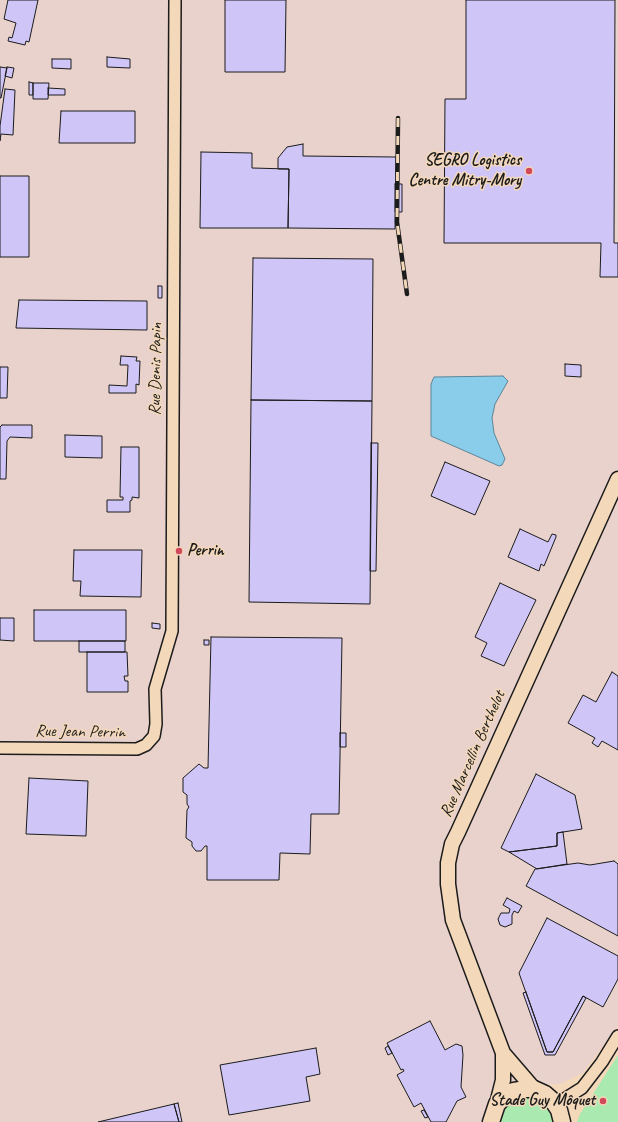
<!DOCTYPE html>
<html>
<head>
<meta charset="utf-8">
<style>
  body { margin:0 }
  canvas { display:block; background:#f4d8ba }
</style>
</head>
<body>
<canvas width="618" height="1122"></canvas>
<script>
const g = document.querySelector('canvas').getContext('2d');
g.lineJoin = 'round';
function fill(path, color) {
  g.fillStyle = color;
  g.fill(path, 'evenodd');
}
function toPath(rows) {
  const path = new Path2D();
  for (const r of rows) {
    path.moveTo(r[0], r[1]);
    for (let i = 2; i < r.length; i += 2) path.lineTo(r[i], r[i + 1]);
  }
  return path;
}
function trace(path, color, width, dash) {
  g.strokeStyle = color;
  g.lineWidth = width;
  g.lineCap = dash ? 'butt' : 'round';
  g.setLineDash(dash || []);
  g.stroke(path);
}
function drawText(font, color, halo, rows, align = 'center') {
  g.font = font + ' Caveat,sans-serif';
  g.lineWidth = 3;
  g.setLineDash([]);
  g.textBaseline = 'middle';
  g.strokeStyle = halo;
  g.fillStyle = color;
  for (const [text, x, y, turn = 0] of rows) {
    g.save();
    g.translate(x, y);
    g.rotate((+turn || 0) * Math.PI / 180);
    g.textAlign = isNaN(turn) ? turn : align;
    if (halo) g.strokeText(text, 0, 0);
    g.fillText(text, 0, 0);
    g.restore();
  }
}
fill(toPath([
  [0,0,618,0,618,1026,583,1073,560,1084,495,1087,485,1122,0,1122]
]), '#e9d2cc');
fill(toPath([
  [618,1055,618,1122,577,1122,580,1114],
  [526,1094,545,1100,557,1122,495,1122,507,1100]
]), '#aae9b0');
const water = toPath([
  [503,376,508,381,495,404,492,418,494,433,505,459,502,465,499,466,431,436,431,384,434,377,503,376]
]);
fill(water, '#89cdea');
trace(water, '#5d8698', 1);
const building = toPath([
  [8,0,38,0,29,42,26,41,25,45,8,41,9,37,12,38,16,23,4,19,8,0],
  [225,0,286,0,285,72,225,72,225,0],
  [466,0,615,0,614,243,618,243,618,277,600,277,601,243,444,243,445,99,466,99,466,0],
  [107,57,130,59,130,68,107,67,107,57],
  [52,59,71,59,71,69,52,68,52,59],
  [0,67,7,68,1,98,0,98,0,67],
  [7,67,14,68,12,78,5,76,7,67],
  [29,82,33,83,33,95,29,95,29,82],
  [33,83,49,83,48,99,33,99,33,83],
  [48,88,65,89,65,95,48,95,48,88],
  [5,89,15,90,13,135,1,134,0,141,0,126,5,89],
  [61,111,135,111,135,143,59,143,61,111],
  [303,144,303,156,396,157,395,229,288,228,289,169,278,169,278,158,287,147,303,144],
  [201,152,252,153,252,168,289,169,288,228,200,228,201,152],
  [0,176,29,176,29,257,0,257,0,176],
  [395,184,402,184,402,212,395,212,395,184],
  [253,258,373,259,372,401,251,400,253,258],
  [158,286,162,286,162,298,158,298,158,286],
  [19,300,147,301,147,330,16,328,19,300],
  [121,356,137,357,136,361,140,361,139,385,136,384,136,393,109,393,109,385,127,386,128,365,120,365,121,356],
  [565,364,581,365,581,377,565,376,565,364],
  [0,367,8,367,7,398,0,398,0,367],
  [251,400,372,401,370,604,249,602,251,400],
  [2,425,32,425,32,438,10,437,7,441,6,479,0,479,0,427,2,425],
  [65,435,102,436,102,458,65,457,65,435],
  [371,443,378,443,376,571,370,571,371,443],
  [121,447,139,447,139,498,132,497,132,500,130,501,130,512,107,512,107,500,123,500,123,497,120,497,121,447],
  [445,462,490,481,475,515,431,496,445,462],
  [520,529,548,542,552,534,556,535,556,537,544,566,541,564,539,571,508,557,520,529],
  [74,550,142,550,141,597,80,596,81,581,73,581,74,550],
  [500,583,536,600,504,666,481,656,487,643,475,637,500,583],
  [34,610,126,610,126,641,34,641,34,610],
  [0,618,14,618,14,641,0,640,0,618],
  [152,623,160,624,160,629,152,628,152,623],
  [211,637,342,638,339,814,311,814,310,854,280,853,279,880,207,880,207,846,205,846,201,851,196,851,192,846,192,842,186,838,187,810,189,807,187,804,187,795,183,792,183,778,199,764,204,768,208,768,211,637],
  [204,640,209,640,209,645,204,645,204,640],
  [79,641,125,641,125,652,79,652,79,641],
  [87,652,127,652,128,676,124,676,125,681,128,681,128,692,87,692,87,652],
  [612,672,618,676,618,750,602,741,598,747,592,743,595,738,568,723,583,695,596,702,612,672],
  [340,733,346,733,346,747,340,747,340,733],
  [536,774,575,795,582,829,557,833,557,846,509,852,501,848,536,774],
  [29,778,88,781,86,836,26,834,29,778],
  [563,832,567,864,537,869,509,852,557,846,557,833,563,832],
  [614,861,618,864,618,936,526,886,535,869,578,863,590,865,614,861],
  [507,898,522,906,518,913,514,911,512,915,512,924,505,927,500,925,498,919,501,913,509,913,510,909,503,905,507,898],
  [547,918,618,956,618,979,603,1007,583,996,553,1052,547,1052,519,973,547,918],
  [526,992,547,1052,553,1052,583,996,586,998,555,1055,545,1055,523,993,526,992],
  [430,1021,445,1050,456,1044,462,1046,463,1055,461,1087,466,1097,457,1101,446,1122,431,1122,421,1103,414,1107,397,1075,404,1071,403,1069,401,1070,387,1043,430,1021],
  [388,1046,392,1053,388,1055,385,1048,388,1046],
  [316,1048,320,1074,306,1077,310,1101,229,1115,220,1065,316,1048],
  [178,1103,182,1122,179,1122,174,1104,178,1103],
  [174,1104,179,1122,98,1122,174,1104],
  [424,1110,428,1117,425,1118,421,1111,424,1110]
]);
fill(building, '#cfc5f7');
trace(building, '#1c1c1c', 1);
const minor = toPath([
  [0,748,137,749,146,745,154,736,156,724,155,689,172,631,175,0],
  [553,1101,563,1100,582,1088,602,1062,618,1036]
]);
const tertiary = toPath([
  [534,1089,503,1053,453,920,448,884,448,863,452,844,458,832,618,479],
  [497,1104,503,1080,503,1053]
]);
const secondary = toPath([
  [491,1122,497,1104,504,1097,513,1091,524,1089,534,1089,545,1094,553,1101,559,1110,562,1122]
]);
trace(minor, '#1c1c1c', 14);
trace(tertiary, '#1c1c1c', 17);
trace(secondary, '#1c1c1c', 19);
trace(minor, '#f4d8ba', 11);
trace(tertiary, '#f4d8ba', 14);
trace(secondary, '#f4d8ba', 16);
const rail = toPath([
  [398,118,397,222,407,294]
]);
trace(rail, '#1c1c1c', 4.5);
trace(rail, '#f4d8ba', 3, [9]);
for (const [x, y, r, color] of [
  [529,171,4,"#d1495b"],
  [179,551,4,"#d1495b"],
  [603,1101,4,"#d1495b"]
]) {
  const dot = new Path2D();
  dot.arc(x, y, r, 0, 2 * Math.PI);
  g.fillStyle = color;
  g.fill(dot);
  trace(dot, '#f4d8ba', 1.5);
}
drawText('bold 17px', '#1c1c1c', '#f4d8ba', [
  ["SEGRO Logistics",521,161],
  ["Centre Mitry-Mory",521,181],
  ["Perrin",187,551,"left"],
  ["Stade Guy Môquet",595,1101]
], 'right');
drawText('17px', '#1c1c1c', '#f4d8ba', [
  ["Rue Denis Papin",156,369,-89],
  ["Rue Jean Perrin",80,732,1],
  ["Rue Marcellin Berthelot",473,754,-66]
]);
</script>
</body>
</html>
